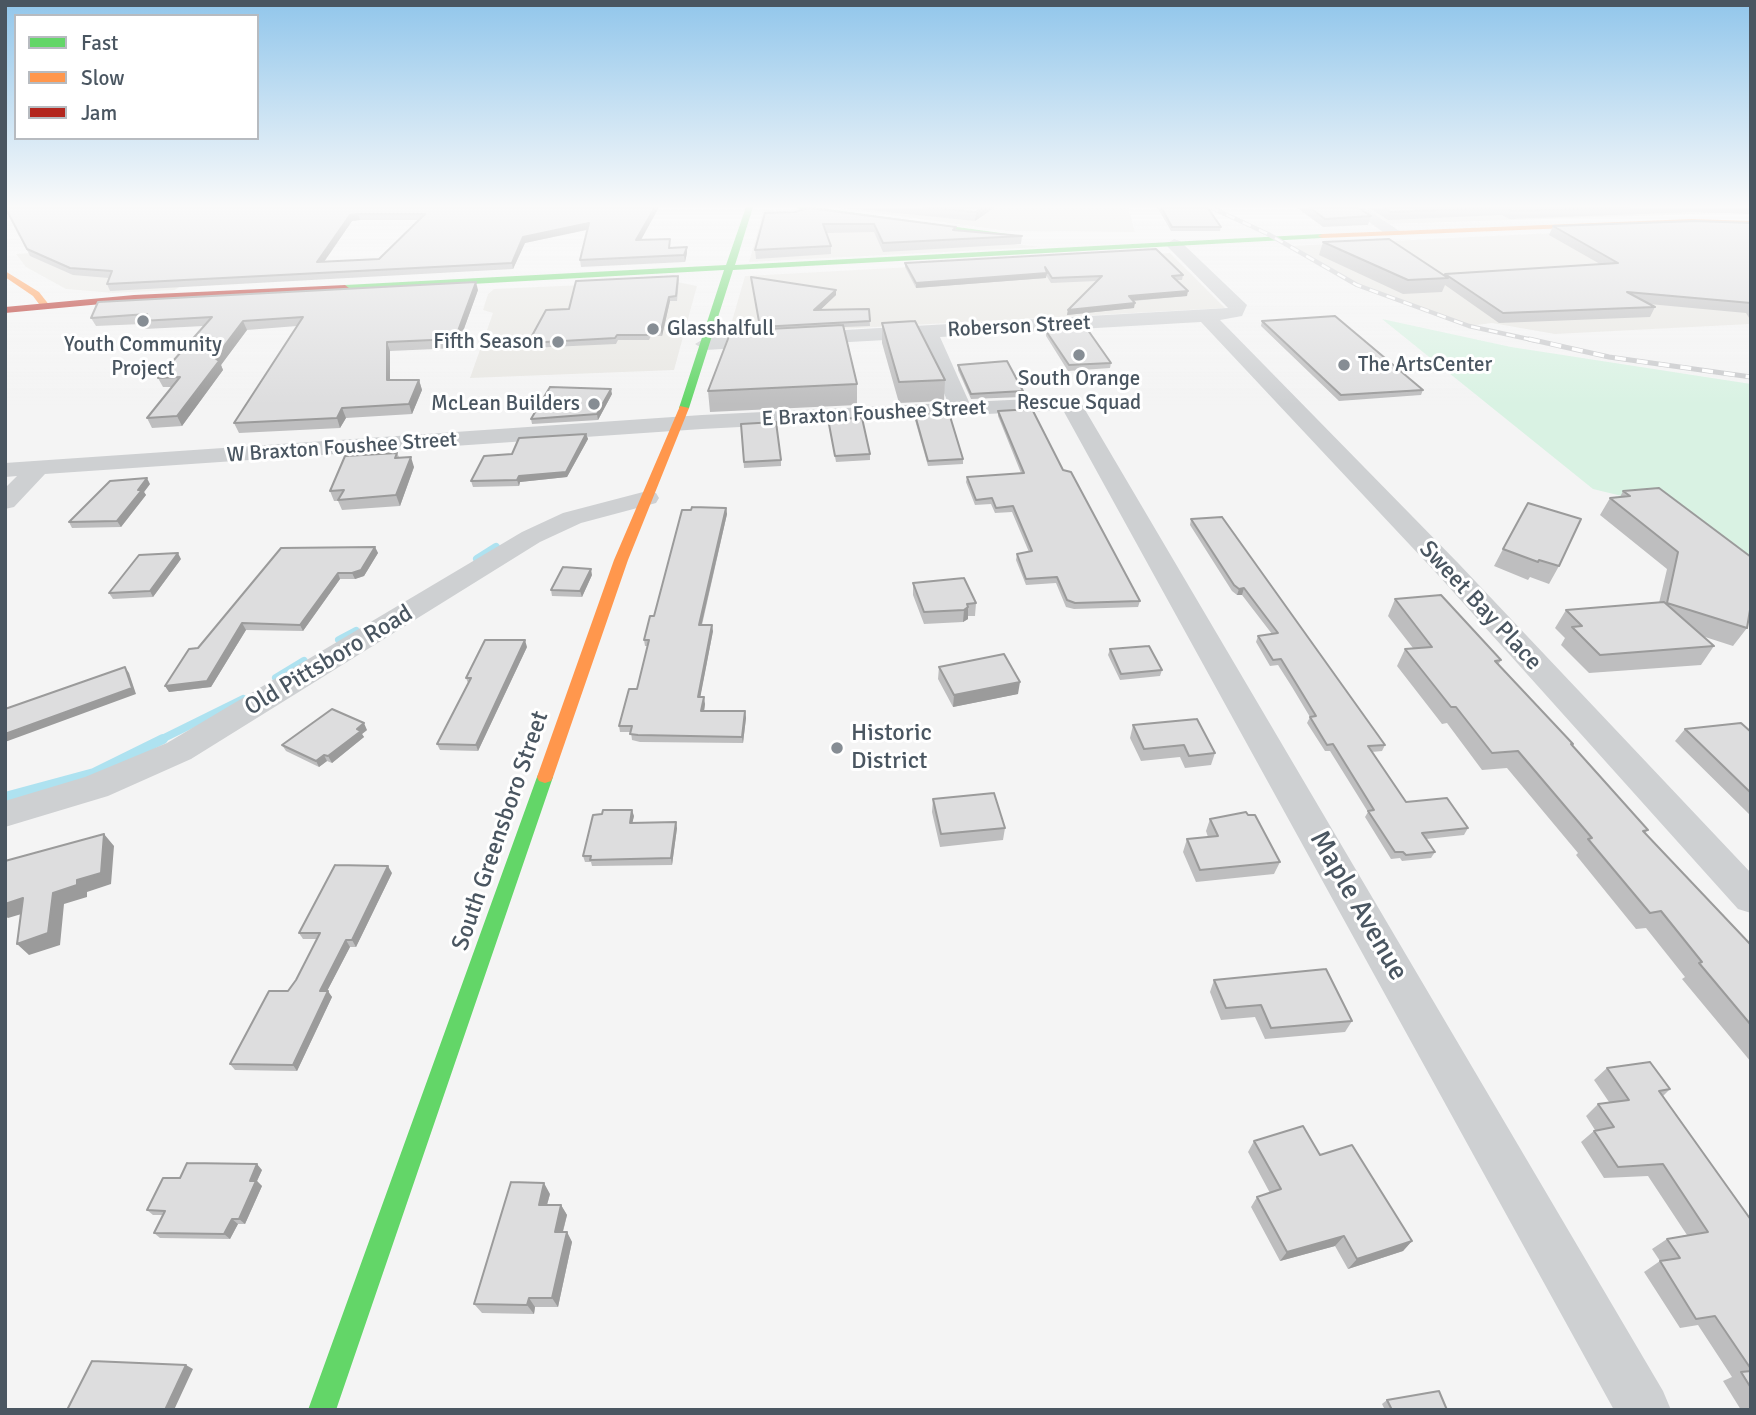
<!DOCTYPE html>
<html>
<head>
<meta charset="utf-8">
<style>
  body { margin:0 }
  #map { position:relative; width:1756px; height:1415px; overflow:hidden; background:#f4f4f4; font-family:Signika,sans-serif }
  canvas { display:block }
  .frame { position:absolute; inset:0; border:7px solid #4a5661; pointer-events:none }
  .legend { position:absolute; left:14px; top:14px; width:245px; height:126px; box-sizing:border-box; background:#fff; border:2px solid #b7bbc0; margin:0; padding:9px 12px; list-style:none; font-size:21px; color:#4a5661 }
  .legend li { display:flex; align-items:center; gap:14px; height:35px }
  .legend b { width:35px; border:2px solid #b7bbc0 }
</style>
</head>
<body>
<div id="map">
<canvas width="1756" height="1415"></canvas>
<div class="frame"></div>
<ul class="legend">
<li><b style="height:9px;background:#63d668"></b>Fast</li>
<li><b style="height:9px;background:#ff974d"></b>Slow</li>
<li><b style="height:9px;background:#b3261e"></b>Jam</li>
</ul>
</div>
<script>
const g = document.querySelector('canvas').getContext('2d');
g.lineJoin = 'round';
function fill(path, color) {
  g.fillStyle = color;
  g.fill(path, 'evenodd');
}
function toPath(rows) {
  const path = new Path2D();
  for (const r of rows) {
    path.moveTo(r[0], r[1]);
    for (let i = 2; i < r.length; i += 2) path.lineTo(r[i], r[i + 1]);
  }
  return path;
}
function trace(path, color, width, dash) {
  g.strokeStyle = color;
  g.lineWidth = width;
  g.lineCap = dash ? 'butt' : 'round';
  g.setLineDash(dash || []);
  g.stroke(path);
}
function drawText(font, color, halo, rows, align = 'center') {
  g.font = font + ' Signika,sans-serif';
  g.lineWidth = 6;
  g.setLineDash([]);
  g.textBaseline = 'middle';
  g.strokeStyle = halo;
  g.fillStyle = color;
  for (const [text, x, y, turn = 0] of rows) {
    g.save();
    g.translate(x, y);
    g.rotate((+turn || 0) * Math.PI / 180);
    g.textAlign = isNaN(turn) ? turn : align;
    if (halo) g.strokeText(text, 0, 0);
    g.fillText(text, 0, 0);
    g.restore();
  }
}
fill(toPath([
  [834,207,1128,207,1135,232,1007,231],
  [1364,207,1710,207,1724,213,1389,224],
  [764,209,964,239,1042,247,749,262],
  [1695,226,1751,228,1751,324,1555,334,1492,323,1469,326,1357,285,1289,246],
  [55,251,220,256,175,290,113,293,66,289,26,267,16,254],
  [1170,253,1225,308,728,335,745,276],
  [672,281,697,286,674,370,470,378,493,313,483,310,488,294,494,289]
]), '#e8e7e3');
fill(toPath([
  [1382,319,1511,347,1751,384,1751,583,1630,498,1593,489]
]), '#d9f2e3');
trace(toPath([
  [477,559,496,547],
  [339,640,356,631],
  [276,678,304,661],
  [160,740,243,699]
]), '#aee2f0', 8);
trace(toPath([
  [5,797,94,773,163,739]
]), '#aee2f0', 10);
fill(toPath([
  [1348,207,1364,207,1401,232,1399,235,1387,235,1348,207],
  [1174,239,1180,241,1247,305,1242,316,1220,320,1459,564,1751,873,1751,913,1738,909,1439,576,1201,322,940,337,969,402,1070,397,1081,403,1663,1391,1671,1410,1614,1410,1063,410,702,429,45,474,14,507,5,509,5,488,17,476,5,477,5,463,702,415,948,403,922,338,705,350,695,344,705,338,1228,308,1168,247,1166,244,1174,239],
  [647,491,656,493,659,498,656,503,581,523,540,542,191,759,108,796,5,827,5,801,85,777,167,743,522,532,563,513,647,491]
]), '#ced0d2');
fill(toPath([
  [746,207,753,207,735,265,1322,234,1326,236,1322,238,733,270,689,408,684,411,679,408,724,270,345,291,341,288,345,285,726,265,746,207],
  [796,207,813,207,1015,235,1011,237,799,209,796,207],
  [545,771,551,773,553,777,336,1410,308,1410,537,777,539,773,545,771]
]), '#63d668');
fill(toPath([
  [1692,219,1751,221,1751,225,1692,223,1322,238,1318,236,1322,234,1692,219],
  [5,271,39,292,50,306,48,308,42,308,33,296,5,277,5,271],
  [680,406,689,408,628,560,553,777,551,781,545,783,539,781,537,777,614,560,680,406]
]), '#ff974d');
fill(toPath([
  [345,285,349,288,348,290,134,301,5,313,5,307,134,295,345,285]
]), '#b3261e');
const railFar1 = toPath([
  [1210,207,1268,234,1357,285,1469,326,1537,341]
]);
const rail = toPath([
  [1529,339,1609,357,1751,377]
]);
trace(railFar1, '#c9cacc', 4.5);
trace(rail, '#c9cacc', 5);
trace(railFar1, '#fff', 2.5, [9]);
trace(rail, '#fff', 3.5, [11]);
fill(toPath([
  [5,207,659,207,641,240,671,248,687,253,685,262,581,267,580,260,587,230,525,243,513,269,110,291,107,284,109,278,73,275,30,256],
  [360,220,418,220,379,259,324,262,352,221],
  [839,207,995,207,975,221],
  [1157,207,1207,207,1221,227,1220,231,1171,231],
  [1296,207,1357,207,1371,216,1368,225,1323,227],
  [1368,207,1751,207,1751,214,1692,212,1509,219,1502,215,1388,220],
  [765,213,956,227,956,230,1022,236,1021,244,883,252,874,232,826,233,831,246,831,254,756,259,755,250],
  [1751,223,1751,321,1746,313,1649,304,1655,307,1650,317,1499,323,1445,285,1442,292,1403,294,1319,255,1323,242,1445,276,1445,274,1600,264,1549,235,1553,226],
  [905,263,1183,275,1182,280,1176,280,1187,296,1133,301,1134,308,1067,315,1068,310,1097,281,1051,283,1046,275,1046,278,916,288,905,267],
  [678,276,679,280,677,301,670,301,662,336,651,336,649,340,618,340,616,344,529,348,528,343,569,309],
  [752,282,836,295,820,310,869,309,870,326,844,327,857,384,857,405,710,412,708,391,760,330],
  [478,290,457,348,390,351,390,380,419,380,422,390,412,414,346,418,340,428,239,433,234,423,297,326,247,330,221,365,223,370,182,426,152,428,147,418,172,387,163,387,158,378,204,326,145,329,142,324,96,326,91,318],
  [1262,321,1423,390,1421,395,1339,401,1261,326],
  [882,323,945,380,944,401,899,403,882,343],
  [1046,331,1111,363,1110,368,1068,371,1046,336],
  [958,365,1023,391,1022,397,971,399,958,370],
  [612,394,598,420,532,424,531,419],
  [998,411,1063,470,1140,601,1138,607,1074,609,1066,607,1056,583,1026,585,1016,560,1017,554,1029,552,1012,512,995,513,991,504,975,505,966,482,967,477,1021,473,998,416],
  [915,415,963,459,963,464,928,466,915,420],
  [828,419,870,454,870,460,836,462],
  [741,424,781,460,781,466,744,468],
  [586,434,588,439,567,477,520,482,519,486,473,487,471,481,512,454],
  [397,453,399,457,414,467,400,506,342,510,338,501,334,501,330,491],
  [150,484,144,492,146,495,121,527,72,528,69,522],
  [1659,488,1747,628,1733,646,1702,636,1714,646,1701,665,1589,673,1561,645,1565,638,1555,628,1566,610,1659,603,1667,569,1600,515,1610,498,1620,497,1623,491],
  [726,508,727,514,702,625,713,631,700,697,705,704,704,711,745,711,746,718,743,743,640,742,632,740,631,732,620,732,619,726,637,689,648,646,645,646,644,640,654,616,691,510],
  [1191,519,1385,745,1382,751,1372,752,1406,802,1468,828,1464,835,1426,839,1435,852,1431,858,1402,861,1400,858,1391,859,1365,817,1368,812,1330,751,1325,751,1307,723,1310,717,1292,687,1278,665,1270,666,1256,642,1258,636,1272,634,1242,595,1237,595,1232,591,1190,525],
  [375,547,378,553,364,576,355,579,340,579,303,631,246,630,211,687,169,692,165,686,198,648],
  [1503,549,1559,566,1549,584,1530,577,1528,580,1494,566],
  [181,559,153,597,113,599,109,593],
  [592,575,582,597,552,596,551,590],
  [913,583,976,603,975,616,968,616,968,619,963,622,924,624,913,595],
  [1395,599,1501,660,1498,665,1573,744,1572,746,1648,830,1645,833,1751,945,1751,1062,1682,979,1685,977,1646,928,1636,929,1576,855,1578,853,1507,768,1482,770,1447,723,1442,724,1397,666,1405,649,1413,648,1388,616],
  [527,647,478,751,440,750,437,744,468,683,466,678],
  [1110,649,1162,670,1160,676,1120,680,1108,655],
  [939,667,1018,694,953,707,938,679],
  [1133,725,1215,753,1211,765,1185,768,1180,757,1141,761,1130,738],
  [1685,729,1751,732,1751,816,1675,741],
  [367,730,362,734,364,737,332,763,327,761,319,767,286,751,282,745],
  [933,799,1005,828,1003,840,940,847,932,812],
  [1248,815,1280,862,1274,874,1196,882,1183,852,1187,839,1208,837,1206,831,1210,819],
  [634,816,632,823,677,828,672,865,592,866,591,862,585,862,583,856],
  [392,873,356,947,350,947,327,991,332,997,297,1071,235,1070,230,1064,296,980,317,939,303,939,299,933],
  [1214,980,1352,1021,1345,1032,1265,1039,1255,1017,1221,1020,1210,992],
  [1607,1068,1670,1089,1663,1096,1751,1220,1751,1410,1741,1410,1723,1381,1732,1377,1698,1325,1680,1328,1644,1272,1660,1261,1652,1249,1667,1239,1687,1235,1648,1176,1604,1178,1581,1142,1595,1130,1586,1116,1598,1104,1609,1102,1594,1080],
  [1254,1141,1320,1155,1412,1241,1403,1251,1348,1269,1335,1246,1280,1261,1251,1207,1257,1197,1270,1193,1248,1152],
  [262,1170,257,1181,262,1186,245,1224,238,1224,230,1239,160,1238,154,1233,163,1215,153,1215,147,1210,180,1178],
  [550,1194,547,1205,561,1205,567,1215,563,1232,567,1232,572,1242,558,1307,535,1307,534,1314,482,1313,474,1304],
  [1387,1400,1447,1410,1385,1410,1382,1404]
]), '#bebebf');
fill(toPath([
  [655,207,659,207,637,247,636,240],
  [983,207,995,207,975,221,976,212],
  [358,214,360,220,352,221,319,269,317,262,350,215],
  [589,223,590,229,525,243,513,269,512,263,523,237],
  [687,247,687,253,685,262,684,255],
  [1047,273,1046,278,916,288,916,283],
  [476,282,478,290,457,348,455,339],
  [836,290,836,295,815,315,814,310],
  [1188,291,1187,296,1128,301,1129,296],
  [669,297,670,301,662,336,661,331],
  [1135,303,1134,308,1067,315,1068,310],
  [243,321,247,330,221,365,223,370,182,426,177,416,215,358],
  [387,342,390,351,390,389,387,380],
  [419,380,422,390,412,414,409,404],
  [611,389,612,394,598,420,597,414],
  [342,408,346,418,340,428,337,418],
  [586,434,588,439,567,477,520,482,519,486,517,480,519,476],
  [411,457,414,467,400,506,396,495],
  [147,478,150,484,144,492,146,495,121,527,117,521],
  [726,508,727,514,700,631,699,625],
  [375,547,378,553,364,576,355,579,352,573],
  [178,553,181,559,153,597,150,591],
  [591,569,592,575,582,597,580,591],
  [338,573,340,579,303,631,300,625],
  [1244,588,1242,595,1237,595,1239,589],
  [968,607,968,619,963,622,964,610],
  [242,623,246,630,211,687,169,692,165,686],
  [712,625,713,631,699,704,698,697],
  [525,640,527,647,478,751,476,745],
  [125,667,129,673,136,694,5,742,5,734],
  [1020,682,1018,694,953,707,954,695],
  [704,697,705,704,703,718,701,711],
  [745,711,746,718,743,743,742,737],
  [364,723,367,730,362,734,364,737,332,763,328,756],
  [324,755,327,761,319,767,316,761],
  [632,810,634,816,631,829,630,823],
  [676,822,677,828,672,865,671,858],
  [104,834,114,846,111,884,87,892,87,897,64,904,60,945,29,955,17,944,53,893,77,880],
  [388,866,392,873,356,947,352,940],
  [23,898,35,910,8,918,5,916,5,904],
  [346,940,350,947,324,997,320,991],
  [328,991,332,997,297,1071,293,1065],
  [257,1164,262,1170,257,1181,262,1186,245,1224,239,1219,250,1181],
  [544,1183,550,1194,544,1215,539,1205],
  [561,1205,567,1215,560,1242,555,1232],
  [232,1219,238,1224,230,1239,224,1234],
  [567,1232,572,1242,558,1307,552,1298],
  [1344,1236,1335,1246,1280,1261,1287,1252],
  [1412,1241,1403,1251,1348,1269,1357,1259],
  [529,1298,535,1307,534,1314,527,1305],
  [186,1365,193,1369,174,1410,165,1410]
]), '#9b9b9b');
const building = toPath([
  [5,207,655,207,636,240,670,239,669,248,687,247,684,255,580,260,589,223,523,237,512,263,107,284,112,271,70,268,27,249,5,207],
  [358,214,425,214,379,259,317,262,350,215,358,214],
  [924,207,983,207,976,212,924,207],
  [1161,207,1207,207,1221,227,1172,227,1161,207],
  [1309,207,1357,207,1371,216,1325,219,1309,207],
  [1383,207,1629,207,1512,211,1505,207,1391,212,1383,207],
  [809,208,956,227,953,230,1022,236,883,243,874,224,823,224,831,246,755,250,765,213,795,212,809,208],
  [1696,221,1751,223,1751,303,1627,292,1655,307,1503,313,1445,274,1618,263,1553,226,1696,221],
  [1389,239,1448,278,1408,280,1323,242,1389,239],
  [1156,249,1183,275,1172,276,1188,291,1129,296,1135,303,1068,310,1102,276,1052,278,1045,267,1047,273,916,283,905,263,1156,249],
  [678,276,676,296,669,297,661,331,650,331,649,335,617,335,615,338,528,343,546,310,569,309,576,281,678,276],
  [751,277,836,290,814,310,869,309,870,321,760,327,751,277],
  [476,282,455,339,387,342,387,380,419,380,409,404,342,408,337,418,234,423,303,317,243,321,215,358,219,361,177,416,147,418,180,377,158,378,212,317,141,321,147,314,91,318,98,302,476,282],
  [1335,316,1423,390,1341,395,1262,321,1335,316],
  [915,321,945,380,899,382,882,323,915,321],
  [843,325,857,384,708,391,731,331,843,325],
  [1085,326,1111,363,1069,365,1046,331,1085,326],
  [1007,361,1023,391,971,394,958,365,1007,361],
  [550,387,611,389,597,414,531,419,550,387],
  [1032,409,1063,470,1071,472,1140,601,1075,603,1067,600,1057,577,1026,579,1017,554,1032,551,1013,506,996,508,992,498,976,500,967,477,1024,473,998,411,1032,409],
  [949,413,963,459,928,461,915,415,949,413],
  [862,418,870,454,835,456,828,419,862,418],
  [776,422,781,460,744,462,741,424,776,422],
  [586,434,566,472,519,476,517,480,471,481,484,456,512,454,519,438,586,434],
  [397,453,395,458,411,457,396,495,338,500,344,490,330,491,345,456,397,453],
  [147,478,138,490,142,490,117,521,69,522,110,481,147,478],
  [1659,488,1751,557,1751,604,1747,628,1667,603,1678,552,1610,498,1630,496,1623,491,1659,488],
  [1528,503,1581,519,1559,566,1539,560,1538,562,1503,549,1528,503],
  [692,507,726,508,699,625,712,625,698,697,704,697,701,711,745,711,742,737,638,735,630,734,632,726,619,726,629,689,637,689,649,640,644,640,650,616,654,616,682,510,691,510,692,507],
  [1222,517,1385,745,1368,746,1406,802,1447,798,1468,828,1422,833,1435,852,1406,855,1403,852,1395,852,1368,811,1374,810,1333,744,1327,745,1310,717,1316,716,1294,680,1281,659,1273,660,1258,636,1278,633,1244,588,1239,589,1234,585,1191,519,1222,517],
  [375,547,361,570,352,573,338,573,300,625,242,623,207,681,165,686,189,649,198,648,281,548,375,547],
  [178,553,150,591,109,593,139,555,178,553],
  [563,567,591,569,580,591,551,590,563,567],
  [964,578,976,603,967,604,968,607,964,610,924,612,913,583,964,578],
  [1441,595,1501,660,1495,661,1573,744,1571,744,1648,830,1643,831,1751,945,1751,1025,1699,963,1702,962,1661,911,1650,913,1588,839,1592,838,1518,751,1492,753,1456,707,1451,707,1405,649,1432,647,1395,599,1441,595],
  [1664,602,1714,646,1600,655,1572,627,1582,626,1566,610,1664,602],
  [485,640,525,640,476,745,437,744,471,678,466,678,485,640],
  [1149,646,1162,670,1121,674,1110,649,1149,646],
  [1004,654,1020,682,954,695,939,667,1004,654],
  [125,667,132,688,5,734,5,709,125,667],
  [332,709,364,723,357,729,361,731,328,756,324,755,316,761,282,745,332,709],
  [1197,719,1215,753,1189,756,1184,745,1144,749,1133,725,1197,719],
  [1741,723,1751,732,1751,793,1685,729,1741,723],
  [994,793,1005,828,941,834,933,799,994,793],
  [603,810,632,810,630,823,676,822,671,858,590,860,591,856,583,856,593,815,602,814,603,810],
  [1246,812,1248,815,1255,815,1280,862,1200,870,1187,839,1218,836,1210,819,1246,812],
  [104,834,101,873,77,880,77,885,53,893,48,933,17,944,23,898,5,904,5,861,104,834],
  [335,865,388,866,352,940,346,940,320,991,328,991,293,1065,230,1064,269,991,288,991,296,980,320,933,299,933,335,865],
  [1326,969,1352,1021,1271,1028,1261,1005,1226,1008,1214,980,1326,969],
  [1650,1062,1670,1089,1659,1091,1751,1220,1751,1369,1715,1316,1696,1319,1660,1261,1680,1258,1667,1239,1708,1232,1663,1164,1618,1167,1594,1131,1614,1127,1598,1104,1629,1100,1607,1068,1650,1062],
  [1303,1126,1320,1155,1352,1145,1412,1241,1357,1259,1344,1236,1287,1252,1257,1197,1281,1189,1254,1141,1303,1126],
  [187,1163,257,1164,250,1181,256,1181,239,1219,232,1219,224,1234,154,1233,165,1211,147,1210,163,1178,180,1178,187,1163],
  [511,1182,544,1183,539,1205,561,1205,555,1232,567,1232,552,1298,529,1298,527,1305,474,1304,511,1182],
  [92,1361,186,1365,165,1410,67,1410,92,1361],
  [1751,1371,1751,1388,1741,1372,1751,1371],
  [1439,1391,1447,1410,1392,1410,1387,1400,1439,1391]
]);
fill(building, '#ddddde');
trace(building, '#9b9b9b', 2);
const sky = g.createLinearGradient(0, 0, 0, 405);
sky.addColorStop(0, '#91c6eb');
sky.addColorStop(0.51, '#fafafa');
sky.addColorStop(1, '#fafafa00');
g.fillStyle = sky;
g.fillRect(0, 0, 1756, 405);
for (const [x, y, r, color] of [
  [143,321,7,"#868d94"],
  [653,329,7,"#868d94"],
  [558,342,7,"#868d94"],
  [1079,355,7,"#868d94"],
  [1344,365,7,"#868d94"],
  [594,404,7,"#868d94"],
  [837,748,7,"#868d94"]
]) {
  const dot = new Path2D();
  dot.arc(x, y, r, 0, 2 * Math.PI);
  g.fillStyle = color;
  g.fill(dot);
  trace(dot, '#fff', 2.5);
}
drawText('21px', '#4a5661', '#fff', [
  ["Roberson Street",1019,327,-3],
  ["E Braxton Foushee Street",874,414,-3],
  ["W Braxton Foushee Street",342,448,-4]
]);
drawText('21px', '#4a5661', '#fff', [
  ["Glasshalfull",667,329],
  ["Fifth Season",544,342,"right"],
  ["Youth Community",143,345,"center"],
  ["Project",143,369,"center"],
  ["The ArtsCenter",1358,365],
  ["South Orange",1079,379,"center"],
  ["Rescue Squad",1079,403,"center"],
  ["McLean Builders",580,404,"right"]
], 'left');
drawText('24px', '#4a5661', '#fff', [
  ["Sweet Bay Place",1480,606,47],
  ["Old Pittsboro Road",329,661,-31],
  ["South Greensboro Street",501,831,-71]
]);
drawText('24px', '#4a5661', '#fff', [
  ["Historic",851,734],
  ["District",851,762]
], 'left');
drawText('28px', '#4a5661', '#fff', [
  ["Maple Avenue",1358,906,60]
]);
</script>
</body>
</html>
